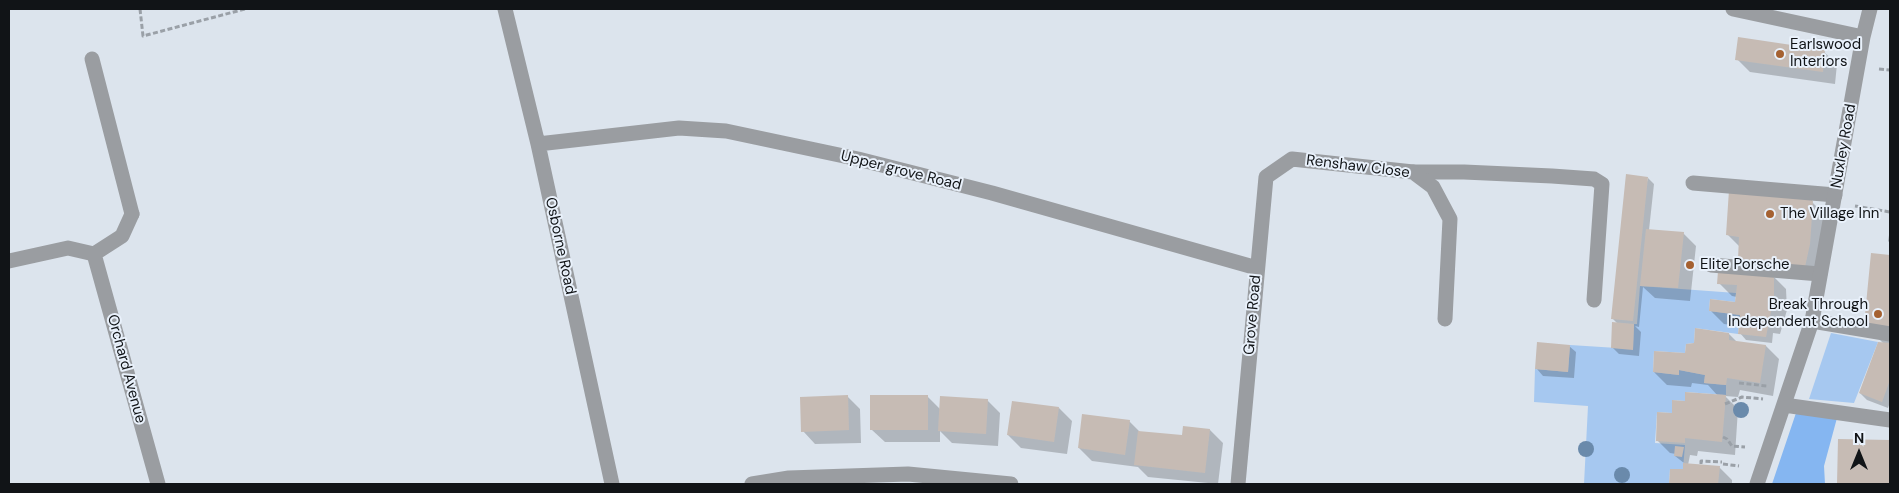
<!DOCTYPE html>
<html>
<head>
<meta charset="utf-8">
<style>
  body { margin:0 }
  #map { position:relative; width:1899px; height:493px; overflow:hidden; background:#dce4ed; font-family:"DM Sans",sans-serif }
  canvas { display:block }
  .frame { position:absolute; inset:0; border:10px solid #111417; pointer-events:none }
  .north { position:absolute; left:1834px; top:428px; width:50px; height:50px; -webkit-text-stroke:4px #e9f1fb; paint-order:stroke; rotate:0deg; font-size:14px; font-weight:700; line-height:20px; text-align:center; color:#111417 }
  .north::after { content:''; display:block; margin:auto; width:18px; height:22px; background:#111417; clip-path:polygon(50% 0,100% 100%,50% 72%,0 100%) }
</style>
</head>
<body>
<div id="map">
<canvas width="1899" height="493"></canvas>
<div class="frame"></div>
<div class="north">N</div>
</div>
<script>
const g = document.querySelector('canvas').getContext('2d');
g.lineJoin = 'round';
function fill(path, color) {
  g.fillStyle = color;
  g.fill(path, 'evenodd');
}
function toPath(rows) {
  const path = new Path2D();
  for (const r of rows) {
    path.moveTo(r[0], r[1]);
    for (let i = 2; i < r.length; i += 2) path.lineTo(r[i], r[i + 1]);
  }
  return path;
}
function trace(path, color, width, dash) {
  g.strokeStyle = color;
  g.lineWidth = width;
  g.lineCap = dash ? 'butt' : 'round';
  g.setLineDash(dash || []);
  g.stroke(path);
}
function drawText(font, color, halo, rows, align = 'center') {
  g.font = font + ' "DM Sans",sans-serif';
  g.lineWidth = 4;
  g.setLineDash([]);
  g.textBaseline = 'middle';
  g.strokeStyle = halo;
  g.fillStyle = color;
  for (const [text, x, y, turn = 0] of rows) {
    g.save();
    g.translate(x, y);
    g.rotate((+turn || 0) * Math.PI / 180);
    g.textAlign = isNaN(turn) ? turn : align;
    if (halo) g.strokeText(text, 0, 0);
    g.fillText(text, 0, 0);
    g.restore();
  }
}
fill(toPath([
  [1640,286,1736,293,1735,302,1710,299,1709,311,1740,315,1738,334,1695,328,1694,343,1686,344,1685,353,1654,351,1653,372,1679,375,1679,370,1705,375,1704,383,1726,385,1726,395,1686,392,1685,401,1672,400,1672,413,1657,412,1655,443,1685,445,1683,469,1670,469,1669,484,1584,484,1588,406,1534,402,1535,369,1568,372,1570,345,1633,349,1634,324,1637,324],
  [1831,333,1878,342,1854,403,1809,399]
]), '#a6c8f0');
fill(toPath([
  [1797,410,1837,418,1824,466,1825,484,1772,484]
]), '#85b6f1');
fill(toPath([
  [1824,52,1837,64,1835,84,1750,72,1737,59],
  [1648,178,1654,184,1649,230,1683,233,1696,246,1690,301,1655,298,1643,287,1639,327,1635,326,1641,332,1639,356,1619,354,1612,347,1618,324,1612,318],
  [1812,202,1826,216,1818,279,1753,272,1740,259,1740,247,1728,235],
  [1890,229,1890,243,1888,241],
  [1872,254,1890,256,1890,402,1888,408,1867,400,1860,393,1884,344,1865,325],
  [1773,276,1786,289,1787,310,1780,334,1773,333,1772,343,1746,340,1740,333,1741,326,1724,324,1711,311,1736,303,1737,297,1732,296,1719,283],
  [1729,334,1737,342,1766,346,1779,359,1773,396,1740,390,1738,397,1725,396,1738,409,1735,455,1698,451,1697,456,1690,455,1688,465,1719,467,1732,480,1732,484,1670,484,1671,470,1684,471,1684,463,1675,456,1676,454,1670,453,1657,440,1673,414,1686,402,1718,396,1708,385,1692,383,1691,387,1667,385,1654,372,1686,355,1695,344],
  [1569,346,1576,352,1574,378,1543,376,1537,369],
  [847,396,860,409,861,443,815,444,803,431],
  [927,396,941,410,987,400,1000,413,998,446,952,443,940,431,940,442,885,442,872,430],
  [1059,408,1072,421,1067,454,1021,448,1008,435],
  [1129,421,1140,432,1183,436,1210,430,1223,443,1218,484,1148,477,1138,467,1092,461,1079,448],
  [1840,440,1890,441,1890,484,1839,484]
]), '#0003');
fill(toPath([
  [1738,37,1825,50,1823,72,1735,60],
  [1626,174,1648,177,1633,321,1611,319],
  [1729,190,1807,196,1813,201,1810,244,1805,267,1764,264,1764,261,1738,259,1739,237,1726,235],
  [1646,229,1684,232,1678,288,1640,286],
  [1871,253,1890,255,1890,328,1864,325],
  [1718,271,1774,274,1774,296,1766,337,1738,334,1740,315,1709,311,1710,299,1735,302,1737,285,1717,284],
  [1612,322,1634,324,1633,350,1611,348],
  [1695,328,1729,333,1729,340,1766,345,1760,383,1727,378,1726,385,1704,383,1705,375,1679,370,1679,375,1653,372,1654,351,1685,353,1686,344,1694,343],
  [1537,342,1570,345,1568,372,1535,369],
  [1878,342,1890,343,1890,380,1882,402,1859,393],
  [1685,392,1726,395,1722,442,1685,438,1685,443,1656,441,1657,412,1672,413,1672,400,1685,401],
  [848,395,849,430,801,432,800,397],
  [870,395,928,395,928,430,870,430],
  [940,396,988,399,986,434,938,431],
  [1012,401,1059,407,1054,442,1007,435],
  [1082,414,1130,420,1125,455,1078,448],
  [1183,426,1210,429,1205,473,1134,465,1138,431,1182,435],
  [1838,439,1890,440,1890,484,1837,484],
  [1675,446,1684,447,1682,457,1674,456],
  [1683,463,1720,466,1718,484,1669,484,1670,469,1683,469]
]), '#c6bbb4');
trace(toPath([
  [140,9,143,36,245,9],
  [1879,69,1890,70],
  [1855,206,1890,212],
  [1739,383,1767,386],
  [1725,404,1742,397,1763,399],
  [1723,437,1727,439,1732,446,1745,447],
  [1701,464,1701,461,1722,462],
  [1723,464,1739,466]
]), '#9aa0a7', 3, [5, 2.5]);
trace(toPath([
  [92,59,132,214],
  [1413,172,1464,172,1552,176,1594,179,1602,184,1594,300],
  [1693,183,1835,195],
  [1711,265,1820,274],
  [1812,321,1890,334]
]), '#9a9da1', 15);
trace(toPath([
  [505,9,538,144,612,484],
  [1733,9,1863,37],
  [538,144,679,128,726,131,858,159,992,193,1257,268],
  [94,254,158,484],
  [9,261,68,248,94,254,122,236,132,214],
  [1784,405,1890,420],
  [752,484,789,478,908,474,1011,484],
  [1238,484,1266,177,1292,159,1413,172,1433,187,1450,219,1445,319],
  [1757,484,1812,321,1863,37,1870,9]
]), '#9a9da1', 15);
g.fillStyle = '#6a8aab';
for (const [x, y] of [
  [1741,410],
  [1586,449],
  [1622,475]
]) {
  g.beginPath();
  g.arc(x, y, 8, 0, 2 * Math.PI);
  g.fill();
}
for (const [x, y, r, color] of [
  [1780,54,5,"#a56131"],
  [1770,214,5,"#a56131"],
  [1690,265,5,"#a56131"],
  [1878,314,5,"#a56131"]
]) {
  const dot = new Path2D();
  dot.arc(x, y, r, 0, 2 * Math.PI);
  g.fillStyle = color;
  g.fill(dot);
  trace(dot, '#e9f1fb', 2);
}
drawText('15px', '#111417', '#e9f1fb', [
  ["Earlswood",1790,45],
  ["Interiors",1790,62],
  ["The Village Inn",1780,214],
  ["Elite Porsche",1700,265],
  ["Break Through",1868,305,"right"],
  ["Independent School",1868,322,"right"]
], 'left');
drawText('15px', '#111417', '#e9f1fb', [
  ["Nuxley Road",1844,146,-80],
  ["Renshaw Close",1358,167,7],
  ["Upper grove Road",901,171,14],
  ["Osborne Road",560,246,78],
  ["Grove Road",1253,315,-85],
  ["Orchard Avenue",126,369,75]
]);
</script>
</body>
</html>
